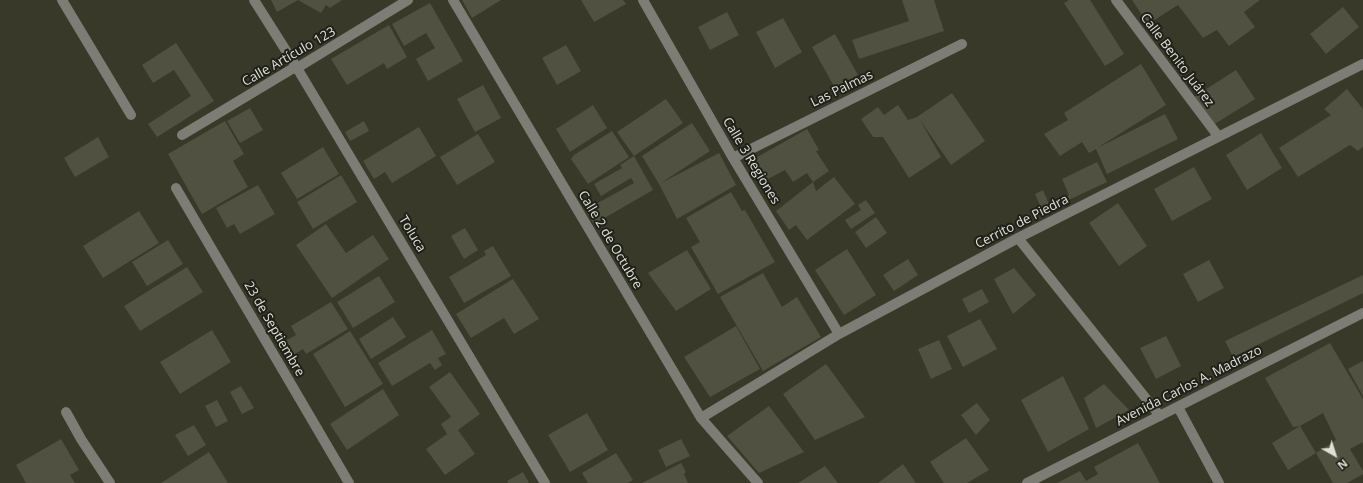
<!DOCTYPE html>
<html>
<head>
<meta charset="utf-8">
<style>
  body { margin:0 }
  #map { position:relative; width:1363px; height:483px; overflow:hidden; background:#383929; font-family:"Open Sans",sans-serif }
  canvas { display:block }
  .north { position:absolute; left:1315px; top:435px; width:40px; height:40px; -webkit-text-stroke:3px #1f2018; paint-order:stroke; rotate:141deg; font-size:11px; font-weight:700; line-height:16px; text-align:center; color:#dfe0d6 }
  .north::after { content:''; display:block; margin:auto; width:14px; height:18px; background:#dfe0d6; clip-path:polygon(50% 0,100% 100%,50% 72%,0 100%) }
</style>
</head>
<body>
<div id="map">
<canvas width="1363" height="483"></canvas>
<div class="north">N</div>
</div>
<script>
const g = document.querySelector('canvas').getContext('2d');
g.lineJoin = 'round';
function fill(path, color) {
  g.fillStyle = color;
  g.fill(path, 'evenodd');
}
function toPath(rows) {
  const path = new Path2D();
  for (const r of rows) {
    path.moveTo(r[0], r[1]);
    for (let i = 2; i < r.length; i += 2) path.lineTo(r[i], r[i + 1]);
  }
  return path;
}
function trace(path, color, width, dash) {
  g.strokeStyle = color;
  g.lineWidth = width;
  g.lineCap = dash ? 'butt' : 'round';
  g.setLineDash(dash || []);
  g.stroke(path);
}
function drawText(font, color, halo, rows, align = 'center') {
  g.font = font + ' "Open Sans",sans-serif';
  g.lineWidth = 4;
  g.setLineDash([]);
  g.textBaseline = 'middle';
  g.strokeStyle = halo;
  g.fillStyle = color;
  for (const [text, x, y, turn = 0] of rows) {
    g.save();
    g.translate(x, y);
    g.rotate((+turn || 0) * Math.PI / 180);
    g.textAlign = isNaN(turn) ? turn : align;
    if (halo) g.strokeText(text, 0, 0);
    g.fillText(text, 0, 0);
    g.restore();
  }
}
fill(toPath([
  [271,0,342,0,330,8,326,5,321,13,298,0,277,12],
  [462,0,501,0,472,18],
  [581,0,623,0,626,4,594,22],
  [902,0,934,0,944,31,859,59,852,40,909,21],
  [1069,0,1090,0,1124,54,1105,66,1064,3],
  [1132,0,1260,0,1244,12,1255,27,1229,46,1217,30,1203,38,1178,5,1148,24],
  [430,3,463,61,428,81,416,59,435,48,426,33,404,46,392,24],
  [1343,7,1359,27,1326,54,1310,34],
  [727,12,739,35,710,50,698,27],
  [783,18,802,52,775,68,756,32],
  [389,25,407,57,387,69,384,63,347,85,331,59],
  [835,34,858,75,835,88,812,47],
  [176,43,214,101,157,137,148,124,191,96,174,70,153,83,142,65],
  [566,45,581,71,557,85,542,58],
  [1141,64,1166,105,1097,148,1165,114,1178,139,1107,174,1096,149,1089,153,1082,142,1060,156,1044,134,1068,120,1064,113],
  [1236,70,1255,99,1213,125,1194,97],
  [483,85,501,118,475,132,457,99],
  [1347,89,1363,109,1363,147,1358,151,1350,145,1298,177,1279,148,1331,115,1324,109],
  [952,93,985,141,951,165,920,120,941,157,909,178,883,137,873,137,861,119,878,107,884,115,898,105,908,120,917,117],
  [666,99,683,123,634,156,617,132],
  [593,105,607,128,570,152,556,129],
  [250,108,263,130,240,143,227,121],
  [225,121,244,154,233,161,248,187,202,214,168,154],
  [364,121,369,131,350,141,345,132],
  [692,123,710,151,661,183,719,153,736,185,677,219,659,184,642,156],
  [419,127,436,156,392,183,385,172,374,179,363,161],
  [807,129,819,150,816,151,829,171,813,182,807,173,793,182,785,170,764,181,752,160],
  [612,131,629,157,588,184,571,159,574,155],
  [1261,133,1282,168,1247,190,1226,155],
  [478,134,495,162,457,185,440,157],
  [98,137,109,157,75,177,64,158],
  [323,147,339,174,297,199,281,173],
  [634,156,653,190,594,224,585,210,634,183,631,178,601,196,594,184,622,168,620,165],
  [1097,162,1107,182,1043,212,1035,194,1043,190,1049,204,1069,195,1062,179],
  [1194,167,1212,199,1172,221,1154,189],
  [341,175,357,202,313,229,297,202],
  [834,177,855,204,807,240,796,225,789,230,776,211,813,182,816,191],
  [258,185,275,214,240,234,234,224,227,228,216,208],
  [731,192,742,211,745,210,775,262,718,294,691,247,700,242,686,218],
  [866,200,875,213,851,229,845,220,861,210,858,205],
  [1118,203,1147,246,1119,266,1089,223],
  [139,211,159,243,103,278,83,246],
  [876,217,887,233,866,248,855,232],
  [326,224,346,253,373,235,389,259,332,298,296,245],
  [465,228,478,250,464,259,451,236],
  [168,240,183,264,147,286,132,262],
  [493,246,511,276,464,303,449,277,486,255,484,251],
  [847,249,876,295,844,315,815,270],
  [687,250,711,289,676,311,648,273],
  [908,259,918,275,894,291,883,275],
  [1209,260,1224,288,1198,302,1183,274],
  [187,267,203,292,140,331,124,306],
  [1014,268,1036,295,1013,314,994,279],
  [763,273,782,307,797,297,821,337,763,371,720,297],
  [1363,275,1363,293,1233,357,1225,341],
  [379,276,395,302,353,328,337,302],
  [513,279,539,319,514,334,504,318,471,338,456,314],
  [982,289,989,302,969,313,962,299],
  [331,302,348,329,306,354,303,349,287,359,278,345,296,335,291,326],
  [393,317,406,337,371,359,359,339],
  [980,319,997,349,963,367,947,336],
  [736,326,760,369,710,397,684,357],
  [212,330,231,362,180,394,160,362],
  [432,330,446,354,438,358,442,365,435,370,430,363,392,386,378,363],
  [350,331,383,384,345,407,313,354],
  [1166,336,1181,366,1156,379,1140,348],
  [939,340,952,369,931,379,918,349],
  [1330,343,1363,399,1363,442,1350,449,1363,471,1363,474,1347,483,1333,483,1316,453,1288,470,1272,443,1300,426,1293,427,1265,378],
  [1323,413,1336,440,1316,453,1300,426],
  [1363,361,1363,396,1348,369],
  [826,364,865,417,815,440,783,394],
  [450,372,480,414,458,430,475,454,445,475,426,449,447,434,441,424,451,417,429,387],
  [1063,376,1089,429,1048,452,1021,400],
  [1104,384,1129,410,1096,428,1084,398],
  [241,386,254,408,242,414,230,392],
  [383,389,399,415,347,450,330,424],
  [217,400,228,421,216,427,205,406],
  [977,403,990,420,976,435,961,415],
  [769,406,804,452,759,473,727,436],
  [587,413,608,450,570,472,548,435],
  [194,425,206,445,188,456,175,435],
  [966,438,989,470,967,483,944,483,930,462],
  [61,439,79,470,70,475,75,483,26,483,16,465],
  [681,439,690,456,666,467,658,450],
  [1138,443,1160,483,1057,483,1080,471,1086,481,1098,474,1094,467],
  [209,452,228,483,161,483],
  [616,453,633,480,628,483,588,483,582,473],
  [681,463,686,472,684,474,688,483,642,483],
  [903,464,916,483,878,483],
  [825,466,838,483,798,483],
  [523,472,529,483,508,483,507,481]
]), '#505140');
trace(toPath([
  [62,0,131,115],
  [254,0,297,68,545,483],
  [453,0,701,418,758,483],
  [643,0,733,158,839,334],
  [1116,0,1218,136],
  [182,135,292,69,297,68,408,0],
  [733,158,962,44],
  [176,188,349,483],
  [1018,238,1160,416],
  [1178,407,1219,483],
  [66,412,81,439,110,483],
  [701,418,839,334,1018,238,1363,64],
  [1027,483,1363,313]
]), '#7d7d75', 10);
drawText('13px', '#dfe0d6', '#1f2018', [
  ["Calle Artículo 123",289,57,-30],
  ["Calle Benito Juárez",1177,60,53],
  ["Las Palmas",842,89,-26],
  ["Calle 3 Regiones",751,161,59],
  ["Cerrito de Piedra",1022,222,-27],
  ["Toluca",412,234,59],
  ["Calle 2 de Octubre",610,240,59],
  ["23 de Septiembre",274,329,60],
  ["Avenida Carlos A. Madrazo",1189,386,-27]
]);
</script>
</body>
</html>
